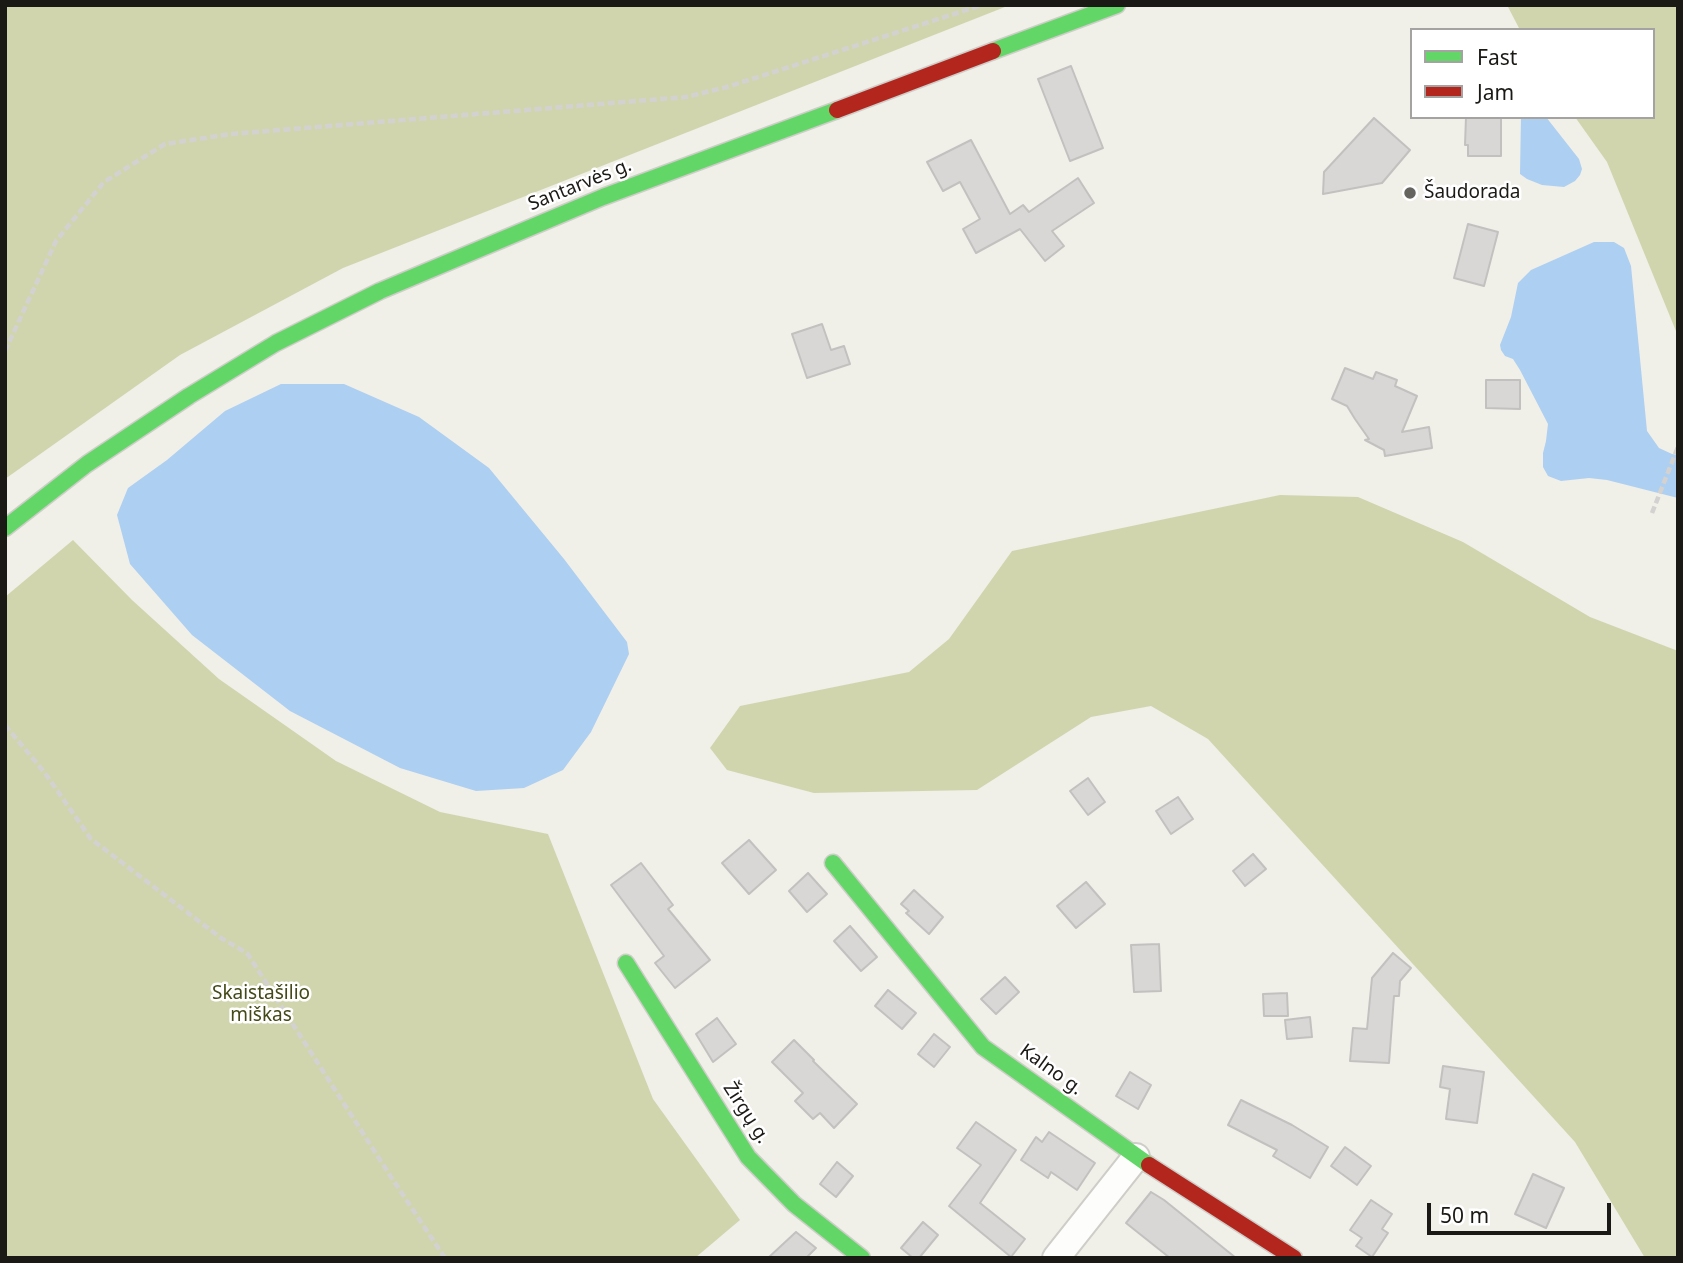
<!DOCTYPE html>
<html>
<head>
<meta charset="utf-8">
<style>
  body { margin:0 }
  #map { position:relative; width:1683px; height:1263px; overflow:hidden; background:#f0efe8; font-family:"Noto Sans",sans-serif }
  canvas { display:block }
  .frame { position:absolute; inset:0; border:7px solid #1b1915; pointer-events:none }
  .legend { position:absolute; left:1410px; top:28px; width:245px; height:91px; box-sizing:border-box; background:#fff; border:2px solid #a4a3a1; margin:0; padding:9px 12px; list-style:none; font-size:21px; color:#1b1915 }
  .legend li { display:flex; align-items:center; gap:14px; height:35px }
  .legend b { width:35px; border:2px solid #a4a3a1 }
  .scale { position:absolute; left:1427px; top:1203px; width:184px; height:32px; box-sizing:border-box; border:4px solid #1b1915; border-top:0; padding-left:9px; font-size:21px; line-height:24px; white-space:nowrap; color:#1b1915; -webkit-text-stroke:5px #fff; paint-order:stroke }
</style>
</head>
<body>
<div id="map">
<canvas width="1683" height="1263"></canvas>
<div class="frame"></div>
<ul class="legend">
<li><b style="height:9px;background:#63d668"></b>Fast</li>
<li><b style="height:9px;background:#b3261e"></b>Jam</li>
</ul>
<div class="scale">50 m</div>
</div>
<script>
const g = document.querySelector('canvas').getContext('2d');
g.lineJoin = 'round';
function fill(path, color) {
  g.fillStyle = color;
  g.fill(path, 'evenodd');
}
function toPath(rows) {
  const path = new Path2D();
  for (const r of rows) {
    path.moveTo(r[0], r[1]);
    for (let i = 2; i < r.length; i += 2) path.lineTo(r[i], r[i + 1]);
  }
  return path;
}
function trace(path, color, width, dash) {
  g.strokeStyle = color;
  g.lineWidth = width;
  g.lineCap = dash ? 'butt' : 'round';
  g.setLineDash(dash || []);
  g.stroke(path);
}
function drawText(font, color, halo, rows, align = 'center') {
  g.font = font + ' "Noto Sans",sans-serif';
  g.lineWidth = 5;
  g.setLineDash([]);
  g.textBaseline = 'middle';
  g.strokeStyle = halo;
  g.fillStyle = color;
  for (const [text, x, y, turn = 0] of rows) {
    g.save();
    g.translate(x, y);
    g.rotate((+turn || 0) * Math.PI / 180);
    g.textAlign = isNaN(turn) ? turn : align;
    if (halo) g.strokeText(text, 0, 0);
    g.fillText(text, 0, 0);
    g.restore();
  }
}
fill(toPath([
  [5,5,1010,5,343,268,180,355,5,479],
  [1507,5,1678,5,1678,336,1607,162,1575,117,1653,117,1653,30,1520,30],
  [1280,495,1358,497,1463,542,1590,617,1678,651,1678,1258,1645,1258,1575,1142,1208,739,1151,706,1091,717,977,790,814,793,727,770,710,748,740,706,909,672,949,639,1012,551],
  [73,540,132,600,219,679,336,761,440,812,548,834,653,1099,740,1220,695,1258,5,1258,5,597]
]), '#d1d5ad');
fill(toPath([
  [1521,117,1546,117,1579,159,1582,169,1580,175,1575,181,1564,187,1542,185,1527,179,1520,174],
  [1594,242,1614,242,1624,248,1631,266,1647,431,1659,448,1672,454,1678,455,1678,498,1607,480,1589,478,1561,481,1548,476,1543,467,1543,453,1546,441,1548,424,1520,370,1513,359,1505,356,1501,350,1500,345,1511,317,1518,283,1531,270],
  [281,384,344,384,419,417,489,468,564,559,627,642,629,654,591,732,563,770,524,788,476,791,400,768,290,711,192,635,130,564,117,515,128,488,167,460,225,411]
]), '#adcff1');
const building = toPath([
  [1071,66,1103,148,1070,161,1038,79,1071,66],
  [1466,117,1501,117,1501,156,1468,156,1468,145,1465,145,1466,117],
  [1374,118,1410,150,1382,183,1323,194,1324,172,1374,118],
  [971,140,1010,214,1023,205,1029,212,1078,178,1094,203,1052,231,1064,246,1045,261,1020,229,976,253,963,229,980,219,960,182,943,191,927,162,971,140],
  [1468,224,1498,232,1484,286,1454,278,1468,224],
  [822,324,831,350,844,346,850,364,807,378,792,334,822,324],
  [1345,368,1373,379,1376,372,1397,380,1395,386,1417,396,1402,432,1429,427,1432,448,1385,456,1384,450,1365,440,1369,439,1355,419,1347,406,1332,399,1345,368],
  [1486,380,1520,380,1520,409,1486,408,1486,380],
  [1088,778,1105,802,1088,815,1070,791,1088,778],
  [1178,797,1193,819,1171,834,1156,811,1178,797],
  [749,840,776,870,749,894,722,863,749,840],
  [1253,854,1266,869,1245,886,1233,871,1253,854],
  [641,863,673,905,668,909,710,960,675,988,655,963,664,956,611,885,641,863],
  [808,873,827,894,807,912,789,891,808,873],
  [1086,882,1105,904,1076,928,1057,906,1086,882],
  [914,890,943,917,929,934,906,913,909,911,901,904,914,890],
  [850,926,877,957,861,971,834,941,850,926],
  [1159,944,1161,991,1134,992,1131,945,1159,944],
  [1393,953,1411,968,1400,981,1399,996,1394,996,1389,1063,1350,1061,1353,1028,1367,1029,1372,978,1393,953],
  [1005,977,1019,992,996,1014,981,999,1005,977],
  [888,990,916,1013,902,1029,875,1006,888,990],
  [1287,993,1288,1016,1264,1016,1263,994,1287,993],
  [1310,1017,1312,1037,1287,1039,1285,1020,1310,1017],
  [717,1018,736,1044,713,1062,696,1034,717,1018],
  [934,1034,950,1047,934,1067,918,1054,934,1034],
  [794,1040,814,1060,813,1061,857,1104,834,1128,820,1113,813,1119,795,1101,803,1093,772,1062,794,1040],
  [1443,1066,1484,1072,1477,1123,1446,1119,1450,1089,1440,1087,1443,1066],
  [1130,1072,1151,1085,1138,1109,1116,1096,1130,1072],
  [1241,1100,1292,1125,1328,1147,1310,1178,1273,1156,1277,1150,1228,1125,1241,1100],
  [976,1122,1016,1150,980,1203,1025,1239,1011,1257,949,1206,981,1165,957,1148,976,1122],
  [1049,1132,1095,1163,1077,1190,1051,1172,1048,1178,1021,1160,1036,1137,1042,1142,1049,1132],
  [1345,1147,1371,1166,1357,1185,1331,1166,1345,1147],
  [837,1162,853,1176,836,1197,820,1184,837,1162],
  [1533,1174,1564,1188,1546,1228,1515,1214,1533,1174],
  [1151,1192,1164,1200,1236,1258,1170,1258,1126,1223,1151,1192],
  [1371,1200,1392,1214,1382,1229,1388,1233,1372,1257,1356,1246,1362,1238,1350,1230,1371,1200],
  [923,1222,938,1235,919,1258,913,1258,901,1248,923,1222],
  [796,1232,816,1248,806,1258,768,1258,796,1232]
]);
fill(building, '#d9d7d5');
trace(building, '#c3c1bf', 2);
const street = toPath([
  [1056,1258,1136,1157]
]);
const fast = toPath([
  [993,51,1117,5],
  [5,528,87,464,189,396,276,343,380,291,603,197,837,110],
  [833,863,983,1047,1149,1165],
  [626,963,748,1157,794,1204,862,1258]
]);
const jam = toPath([
  [837,110,993,51],
  [1149,1165,1294,1258]
]);
trace(street, '#cecdc8', 30);
trace(fast, '#cecdc8', 19);
trace(jam, '#cecdc8', 19);
trace(toPath([
  [5,351,56,241,104,182,165,144,231,134,686,97,727,87,982,5],
  [1652,513,1678,447],
  [5,725,45,773,91,839,221,938,247,953,393,1180,445,1258]
]), '#d3d2d0', 4.5, [7, 3.5]);
trace(street, '#fdfdfc', 26);
trace(fast, '#63d668', 16);
trace(jam, '#b3261e', 16);
for (const [x, y, r, color] of [
  [1410,193,7,"#66645f"]
]) {
  const dot = new Path2D();
  dot.arc(x, y, r, 0, 2 * Math.PI);
  g.fillStyle = color;
  g.fill(dot);
  trace(dot, '#fff', 2.5);
}
drawText('19px', '#1b1915', '#fff', [
  ["Santarvės g.",580,185,-22],
  ["Kalno g.",1051,1070,36],
  ["Žirgų g.",746,1113,57]
]);
drawText('19px', '#1b1915', '#fff', [
  ["Šaudorada",1424,193]
], 'left');
drawText('19px', '#444917', '#fff', [
  ["Skaistašilio",261,994],
  ["miškas",261,1016]
]);
</script>
</body>
</html>
